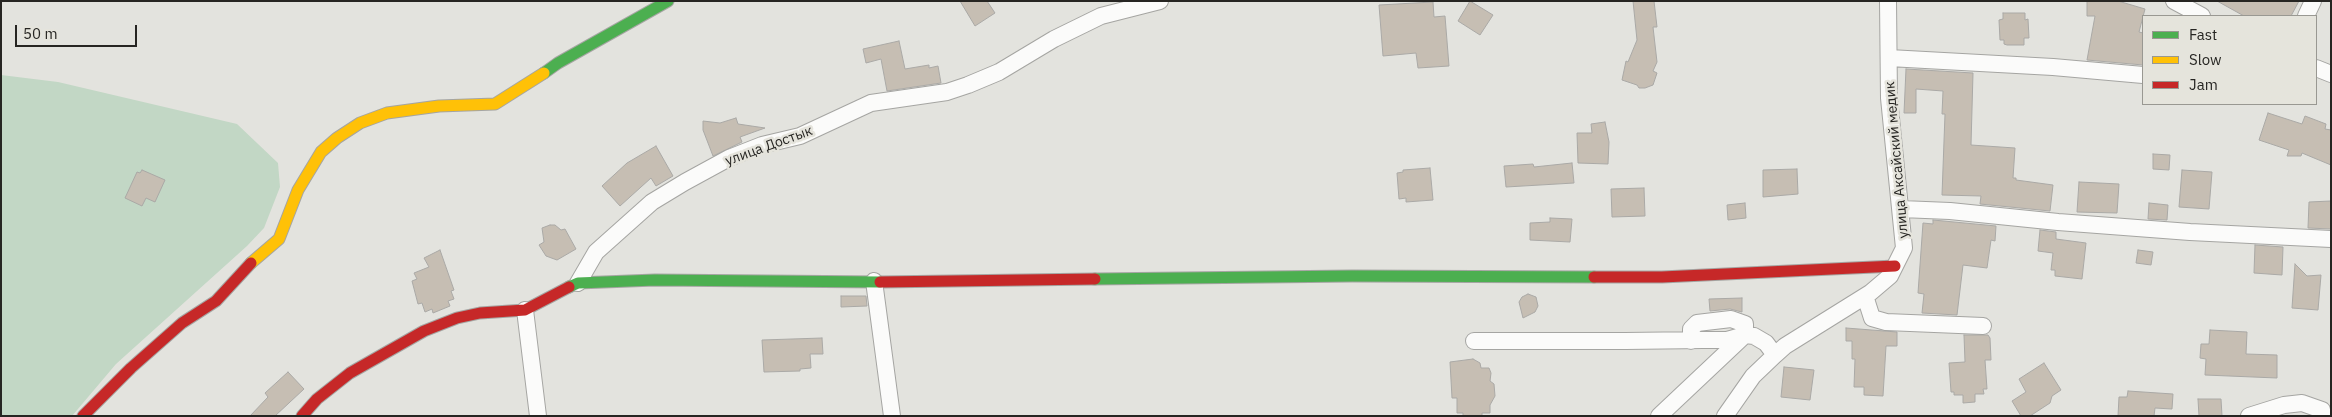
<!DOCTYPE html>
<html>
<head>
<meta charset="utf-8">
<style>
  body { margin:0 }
  #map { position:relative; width:2332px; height:417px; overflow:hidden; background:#e3e3de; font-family:"IBM Plex Sans",sans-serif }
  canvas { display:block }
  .frame { position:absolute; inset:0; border:2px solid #262522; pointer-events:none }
  .legend { position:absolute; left:2142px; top:15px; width:175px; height:90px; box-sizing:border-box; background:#e5e4dc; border:1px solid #999892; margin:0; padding:6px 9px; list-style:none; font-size:15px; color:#262522 }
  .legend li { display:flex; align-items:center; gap:10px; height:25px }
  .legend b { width:25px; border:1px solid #999892 }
  .scale { position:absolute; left:15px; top:25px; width:122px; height:22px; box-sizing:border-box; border:2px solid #262522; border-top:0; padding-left:6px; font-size:15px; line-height:18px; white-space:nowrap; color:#262522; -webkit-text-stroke:4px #e5e4dc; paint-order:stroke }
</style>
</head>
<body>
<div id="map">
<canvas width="2332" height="417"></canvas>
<div class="frame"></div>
<ul class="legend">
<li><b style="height:6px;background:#4caf50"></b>Fast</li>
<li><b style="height:6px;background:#ffc107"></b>Slow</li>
<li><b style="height:6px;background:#c62828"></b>Jam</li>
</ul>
<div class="scale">50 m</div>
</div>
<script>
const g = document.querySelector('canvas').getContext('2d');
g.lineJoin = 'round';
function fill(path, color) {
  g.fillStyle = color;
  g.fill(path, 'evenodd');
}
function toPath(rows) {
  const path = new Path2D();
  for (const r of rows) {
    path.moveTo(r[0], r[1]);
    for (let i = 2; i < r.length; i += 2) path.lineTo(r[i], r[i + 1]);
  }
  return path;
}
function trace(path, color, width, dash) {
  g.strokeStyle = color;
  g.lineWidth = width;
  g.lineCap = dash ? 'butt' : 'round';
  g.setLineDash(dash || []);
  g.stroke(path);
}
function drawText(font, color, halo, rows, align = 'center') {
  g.font = font + ' "IBM Plex Sans",sans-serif';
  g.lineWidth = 5;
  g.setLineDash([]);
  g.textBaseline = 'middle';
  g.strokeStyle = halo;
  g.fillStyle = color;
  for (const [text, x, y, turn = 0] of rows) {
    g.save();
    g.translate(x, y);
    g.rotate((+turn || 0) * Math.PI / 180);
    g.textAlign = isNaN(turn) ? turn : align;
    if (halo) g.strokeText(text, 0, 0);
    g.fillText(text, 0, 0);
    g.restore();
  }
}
fill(toPath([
  [1,75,58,82,237,124,278,163,280,187,264,228,247,246,116,364,72,416,1,416]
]), '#c2d7c5');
const building = toPath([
  [960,1,987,1,995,13,975,26,960,1],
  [1470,1,1493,15,1480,35,1458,21,1470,1],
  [1633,1,1654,1,1657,27,1653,27,1657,62,1653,71,1657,73,1653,85,1645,88,1639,88,1637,85,1622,80,1626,61,1628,62,1637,40,1633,1],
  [2087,1,2118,1,2145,9,2139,32,2143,33,2143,65,2087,60,2095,16,2087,16,2087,1],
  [2217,1,2299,1,2291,16,2244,16,2217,1],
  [1433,2,1434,17,1445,16,1449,66,1418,68,1416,53,1383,56,1379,5,1433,2],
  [2003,13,2025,13,2025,20,2028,19,2029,38,2024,38,2024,45,2007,45,2004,44,2004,40,2000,40,1999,20,2003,19,2003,13],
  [899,41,905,69,929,65,929,68,938,66,941,83,887,91,881,59,866,63,863,49,899,41],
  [1906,69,1973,73,1971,145,2015,148,2013,178,2016,178,2016,180,2053,185,2050,211,1980,204,1981,196,1942,195,1945,114,1942,114,1943,91,1916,89,1916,113,1904,113,1906,69],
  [2268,113,2302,124,2305,116,2326,124,2325,129,2331,130,2331,165,2302,153,2301,156,2287,156,2289,150,2259,140,2268,113],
  [736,118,738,124,765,128,740,137,742,142,713,156,703,130,703,121,720,123,736,118],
  [1605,122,1609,142,1608,164,1578,163,1577,133,1592,133,1591,124,1605,122],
  [656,146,673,176,656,186,651,178,620,206,602,186,627,163,656,146],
  [2153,154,2170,155,2169,170,2153,169,2153,154],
  [1572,163,1574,183,1506,187,1504,166,1533,164,1534,167,1572,163],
  [1430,168,1433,200,1406,202,1406,198,1399,199,1397,173,1403,172,1403,170,1430,168],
  [1797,169,1798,194,1763,197,1763,170,1797,169],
  [142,170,165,180,155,202,146,198,142,206,125,198,137,172,140,173,142,170],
  [2182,170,2212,172,2209,209,2179,207,2182,170],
  [2079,182,2119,184,2117,213,2077,212,2079,182],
  [1644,188,1645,216,1612,217,1611,189,1644,188],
  [2331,201,2331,229,2308,228,2309,202,2331,201],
  [1745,203,1746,218,1728,220,1727,205,1745,203],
  [2149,203,2168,205,2167,220,2148,219,2149,203],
  [1550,218,1572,219,1570,242,1530,240,1530,223,1550,222,1550,218],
  [1933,220,1996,226,1995,241,1991,240,1987,268,1963,265,1957,315,1922,313,1924,294,1918,293,1923,223,1933,224,1933,220],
  [550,225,555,225,561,230,565,229,576,249,557,260,546,256,539,245,544,242,542,228,550,225],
  [2040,230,2056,232,2056,239,2086,243,2082,279,2055,276,2055,270,2051,270,2053,253,2038,251,2040,230],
  [2255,245,2283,247,2282,275,2254,273,2255,245],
  [440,250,454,290,451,291,454,299,448,301,450,306,433,313,432,309,425,312,422,303,418,304,412,281,417,279,414,273,429,267,424,258,440,250],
  [2138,250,2153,252,2151,265,2136,263,2138,250],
  [2295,264,2307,276,2321,275,2318,310,2292,308,2295,264],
  [1528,294,1536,297,1538,306,1535,312,1523,318,1519,302,1522,297,1528,294],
  [841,296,866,296,867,306,841,307,841,296],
  [1742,298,1742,312,1730,309,1710,311,1709,299,1742,298],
  [1846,328,1897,332,1897,346,1886,346,1883,396,1864,395,1864,387,1854,387,1855,359,1852,359,1852,341,1846,341,1846,328],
  [2210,330,2247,332,2246,354,2277,355,2277,378,2205,375,2206,359,2200,358,2201,344,2209,344,2210,330],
  [1964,335,1988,335,1990,338,1991,360,1985,360,1987,389,1983,389,1984,394,1975,394,1975,402,1963,403,1963,395,1954,395,1954,392,1951,392,1949,363,1965,362,1964,335],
  [822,338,823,354,810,354,811,368,800,369,800,371,764,372,762,340,822,338],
  [1473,359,1480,363,1481,368,1489,368,1491,373,1490,381,1494,384,1495,396,1490,405,1490,413,1482,413,1482,416,1463,416,1463,413,1457,413,1457,398,1452,398,1450,362,1473,359],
  [2044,363,2061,390,2052,396,2050,403,2030,416,2021,416,2012,401,2026,392,2019,379,2044,363],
  [1784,367,1814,370,1810,400,1781,397,1784,367],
  [288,372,304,389,275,416,250,416,268,397,265,393,288,372],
  [2128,391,2173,394,2172,409,2155,408,2154,416,2118,416,2119,397,2127,397,2128,391],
  [2198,399,2221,399,2222,416,2199,416,2198,399]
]);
fill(building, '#c6beb3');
trace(building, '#aaa9a6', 1);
const street = toPath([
  [2174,1,2202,16],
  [2306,16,2313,1],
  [1889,58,2053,67,2143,75],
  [2316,68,2331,74],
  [1901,209,1950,211,2058,222,2190,232,2331,239],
  [874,281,892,416],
  [578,283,596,252,652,202,685,182,729,158,762,145,800,136,871,103,947,92,968,85,999,72,1054,39,1101,16,1160,1],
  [1865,296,1872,318,1886,322,1983,326],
  [525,310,538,416],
  [1474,341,1625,341,1703,340,1727,340,1745,335,1745,324,1731,319,1697,323,1691,329,1691,341],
  [1659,416,1745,335,1754,336,1766,343,1775,355],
  [1725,416,1753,376,1775,355,1785,346,1870,293,1890,276,1904,248,1889,98,1888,1],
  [2249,416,2284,405,2302,403,2322,410,2323,416]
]);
const fast = toPath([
  [544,73,558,63,668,1],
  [1095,279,1352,276,1594,277],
  [569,287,578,283,655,280,880,282]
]);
const slow = toPath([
  [251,263,279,239,298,190,321,152,337,138,360,123,387,113,439,106,495,104,544,73]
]);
const jam = toPath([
  [1594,277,1662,277,1895,266],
  [880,282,1095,279],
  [83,416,131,368,182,323,216,301,251,263],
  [302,416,317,399,350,373,424,331,457,318,480,313,525,310,569,287]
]);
trace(street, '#a5a5a2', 18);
trace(fast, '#a5a5a2', 13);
trace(slow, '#a5a5a2', 13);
trace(jam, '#a5a5a2', 13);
trace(street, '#fbfbfa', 16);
trace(fast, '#4caf50', 11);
trace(slow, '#ffc107', 11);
trace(jam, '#c62828', 11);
drawText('14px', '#262522', '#e5e4dc', [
  ["улица Достык",769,146,-20],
  ["улица Аксайский медик",1897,160,-95]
]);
</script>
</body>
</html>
